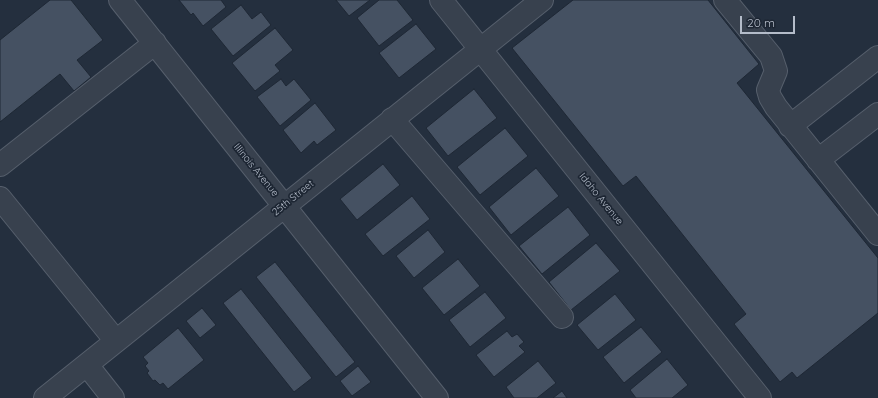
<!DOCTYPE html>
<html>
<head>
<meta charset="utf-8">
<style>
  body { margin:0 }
  #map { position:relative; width:878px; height:398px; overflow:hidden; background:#242f3e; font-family:Quicksand,sans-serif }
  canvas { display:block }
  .scale { position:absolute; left:740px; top:16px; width:55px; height:18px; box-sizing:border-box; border:2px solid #b4bcc9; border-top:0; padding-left:5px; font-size:12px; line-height:14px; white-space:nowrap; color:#b4bcc9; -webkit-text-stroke:3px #1d2633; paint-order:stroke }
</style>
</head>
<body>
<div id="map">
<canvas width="878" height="398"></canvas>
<div class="scale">20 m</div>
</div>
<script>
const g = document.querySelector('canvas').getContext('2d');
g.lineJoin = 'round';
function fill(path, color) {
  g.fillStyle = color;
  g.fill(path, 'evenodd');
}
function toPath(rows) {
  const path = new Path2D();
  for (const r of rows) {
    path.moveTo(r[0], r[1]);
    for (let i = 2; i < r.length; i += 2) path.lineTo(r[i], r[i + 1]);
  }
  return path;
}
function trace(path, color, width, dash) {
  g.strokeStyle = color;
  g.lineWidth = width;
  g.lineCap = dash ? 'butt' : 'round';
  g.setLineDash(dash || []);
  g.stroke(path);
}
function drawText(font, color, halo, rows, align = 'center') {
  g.font = font + ' Quicksand,sans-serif';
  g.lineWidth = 3.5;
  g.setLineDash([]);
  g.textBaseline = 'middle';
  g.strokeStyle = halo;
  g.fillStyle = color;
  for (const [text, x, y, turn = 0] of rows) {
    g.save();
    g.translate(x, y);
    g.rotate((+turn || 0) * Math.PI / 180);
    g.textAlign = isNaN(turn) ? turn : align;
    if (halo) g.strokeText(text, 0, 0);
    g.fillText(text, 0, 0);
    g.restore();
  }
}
const building = toPath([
  [50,0,71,0,103,40,77,60,91,77,74,91,60,74,0,122,0,40,50,0],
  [179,0,221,0,226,7,203,26,193,13,191,15,179,0],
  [336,0,370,0,349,16,336,0],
  [379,0,397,0,413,20,379,46,357,18,379,0],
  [573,0,708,0,759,64,737,83,878,258,878,313,797,378,792,372,780,382,734,324,746,314,636,176,623,186,512,48,573,0],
  [241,5,252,19,261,12,271,25,233,56,211,29,241,5],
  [416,24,436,49,399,78,379,53,416,24],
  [275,28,293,50,275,65,280,71,255,91,232,63,275,28],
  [281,79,286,86,294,79,311,100,280,126,257,97,281,79],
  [474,89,497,118,448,156,426,128,474,89],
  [315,103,336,130,317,145,314,141,301,153,283,130,315,103],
  [505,128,528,156,480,195,457,167,505,128],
  [383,164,400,185,357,220,340,199,383,164],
  [536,168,559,196,511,235,489,207,536,168],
  [412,196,430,219,383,256,365,234,412,196],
  [568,207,590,235,542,274,519,246,568,207],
  [428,230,445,252,414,278,396,256,428,230],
  [596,243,620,271,571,310,549,282,596,243],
  [458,259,480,286,444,315,422,288,458,259],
  [275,262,355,362,336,377,256,277,275,262],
  [241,289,312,378,294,392,223,303,241,289],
  [485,292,506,318,470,347,449,320,485,292],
  [615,294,636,320,598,350,577,325,615,294],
  [202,308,216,325,200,338,186,321,202,308],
  [641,327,662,352,624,383,603,357,641,327],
  [178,328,204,360,168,389,163,383,160,385,155,380,153,381,147,373,149,371,145,366,148,363,143,357,178,328],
  [507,331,512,337,517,334,524,342,519,346,525,352,494,377,476,355,507,331],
  [667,359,688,385,672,398,636,398,630,390,667,359],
  [538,361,556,383,537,398,514,398,506,387,538,361],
  [358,366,371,382,352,396,340,381,358,366],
  [562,391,567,398,553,398,562,391]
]);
fill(building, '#455162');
trace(building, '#1f2835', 1);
const minor = toPath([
  [120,0,437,398],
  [441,0,760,398],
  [725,0,771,56,776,71,768,90,770,97,776,107,878,234],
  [392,119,562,317],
  [790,126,878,57],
  [818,160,878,114],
  [0,165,155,43],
  [0,198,116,341],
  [87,365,113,398],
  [45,398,542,0]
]);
trace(minor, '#565f6c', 24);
trace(minor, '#38414e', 22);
drawText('10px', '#b4bcc9', '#1d2633', [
  ["Illinois Avenue",256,170,51],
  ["25th Street",293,198,-39],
  ["Idaho Avenue",601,199,51]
]);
</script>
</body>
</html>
